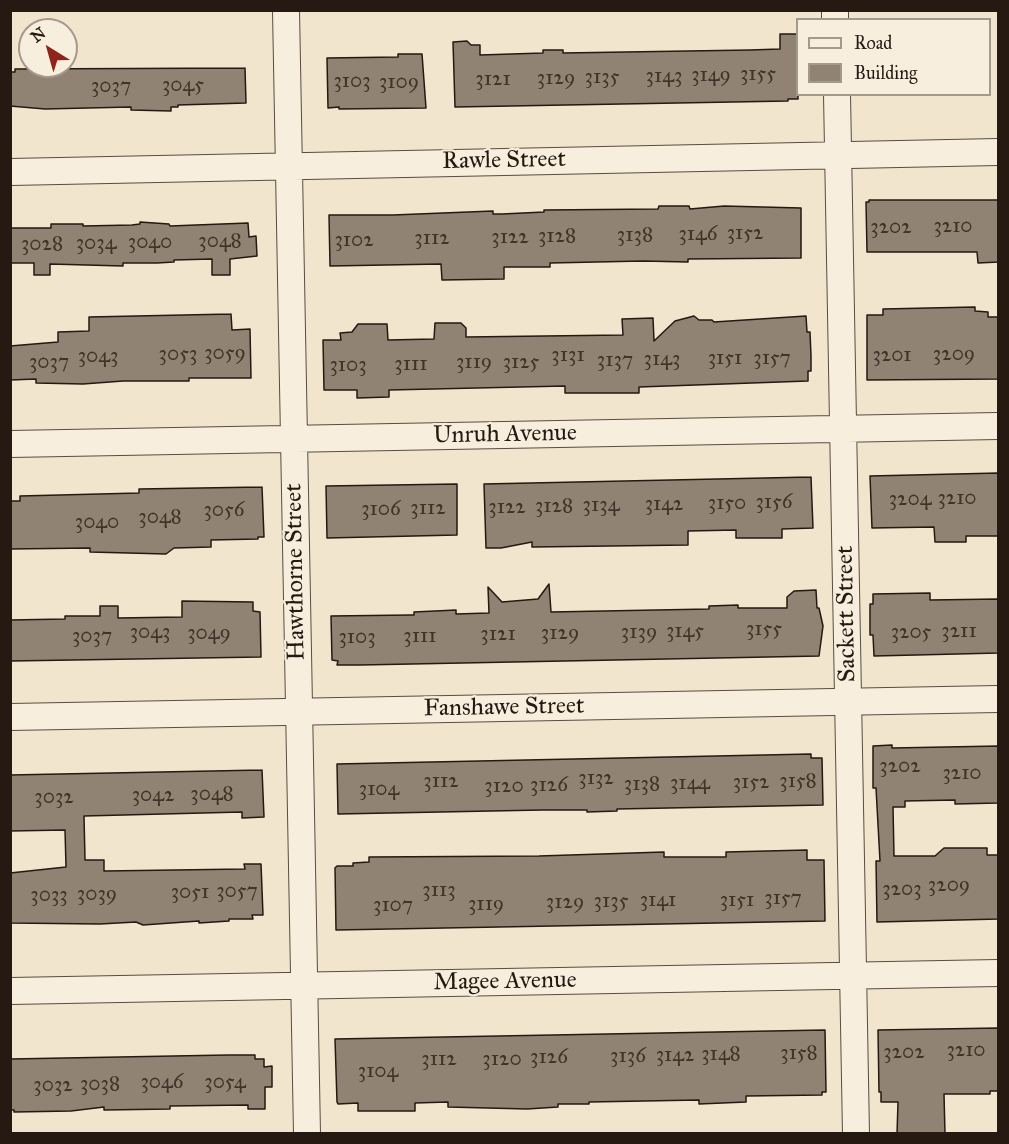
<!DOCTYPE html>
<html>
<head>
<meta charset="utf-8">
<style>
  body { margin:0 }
  #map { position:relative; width:1009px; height:1144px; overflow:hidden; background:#f2e5cd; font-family:"IM FELL Great Primer",serif }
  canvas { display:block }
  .frame { position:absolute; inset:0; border:12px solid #251911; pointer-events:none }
  .legend { position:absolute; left:796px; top:18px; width:195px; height:78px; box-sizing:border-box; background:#f7eede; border:2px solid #a3998c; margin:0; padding:8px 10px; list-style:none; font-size:18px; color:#251911 }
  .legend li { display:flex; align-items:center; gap:12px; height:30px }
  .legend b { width:30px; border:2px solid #a3998c }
  .north { position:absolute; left:18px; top:18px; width:60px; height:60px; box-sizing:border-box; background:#f7eede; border:2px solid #a3998c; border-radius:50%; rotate:323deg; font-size:16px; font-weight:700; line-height:24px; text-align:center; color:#251911 }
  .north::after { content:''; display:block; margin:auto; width:21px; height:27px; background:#8f2418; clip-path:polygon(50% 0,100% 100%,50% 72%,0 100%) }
</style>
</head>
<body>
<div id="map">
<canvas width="1009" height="1144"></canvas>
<div class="frame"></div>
<ul class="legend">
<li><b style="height:8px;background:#f7eede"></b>Road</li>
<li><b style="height:16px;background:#908373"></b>Building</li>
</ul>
<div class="north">N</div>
</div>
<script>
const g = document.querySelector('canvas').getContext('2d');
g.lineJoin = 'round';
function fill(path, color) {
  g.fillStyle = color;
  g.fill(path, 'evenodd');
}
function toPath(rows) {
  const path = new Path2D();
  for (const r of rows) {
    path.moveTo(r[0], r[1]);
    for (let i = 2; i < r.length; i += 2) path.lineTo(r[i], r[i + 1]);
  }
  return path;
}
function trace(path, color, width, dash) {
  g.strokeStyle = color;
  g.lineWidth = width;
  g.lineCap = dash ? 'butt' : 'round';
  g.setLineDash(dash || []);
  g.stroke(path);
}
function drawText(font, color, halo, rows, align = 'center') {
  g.font = font + ' "IM FELL Great Primer",serif';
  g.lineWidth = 4.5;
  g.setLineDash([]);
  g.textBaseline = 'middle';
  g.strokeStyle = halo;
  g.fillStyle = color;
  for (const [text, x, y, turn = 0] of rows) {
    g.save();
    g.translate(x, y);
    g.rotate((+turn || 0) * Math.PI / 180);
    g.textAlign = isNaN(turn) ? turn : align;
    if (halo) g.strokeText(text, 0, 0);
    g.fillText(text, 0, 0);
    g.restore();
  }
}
const building = toPath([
  [780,34,798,34,798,99,788,99,788,101,455,107,453,42,467,41,471,45,480,45,480,55,543,53,543,50,563,50,563,53,750,50,780,49,780,34],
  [398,54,422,54,426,108,339,109,339,107,328,108,327,58,398,57,398,54],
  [245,68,246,103,178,105,178,107,171,107,171,111,131,110,131,107,45,109,10,106,10,72,15,72,15,69,245,68],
  [869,200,999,200,999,262,978,263,977,252,867,252,866,202,869,202,869,200],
  [659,206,689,206,690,209,724,206,801,208,801,258,688,259,688,262,643,261,550,263,550,267,504,267,504,279,442,280,441,264,330,266,329,215,393,215,493,211,493,214,502,214,544,212,544,210,658,209,659,206],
  [140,222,169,224,170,226,248,223,249,237,256,236,257,256,230,259,230,275,212,275,212,259,174,260,174,262,157,263,123,263,123,266,50,264,50,275,34,275,34,263,10,263,10,228,51,228,51,224,83,224,83,226,132,225,140,224,140,222],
  [975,307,975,311,988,312,988,317,999,317,999,379,867,380,867,315,883,315,883,309,975,307],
  [231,314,232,330,250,329,251,378,189,378,189,381,123,381,83,384,36,383,36,379,10,380,10,346,58,342,58,332,89,331,89,317,231,314],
  [694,316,699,320,712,320,714,322,806,316,807,332,810,332,811,356,811,371,808,371,808,381,639,387,639,393,565,393,565,386,389,390,389,397,357,398,357,390,324,390,323,340,341,340,340,333,352,332,358,324,387,324,388,340,434,339,435,323,461,323,466,328,466,337,623,335,622,319,653,318,654,341,675,321,694,316],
  [999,473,999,536,966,536,966,542,935,542,934,527,872,528,870,476,999,473],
  [811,477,813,528,782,529,782,538,736,538,736,530,688,531,688,545,532,547,532,542,501,548,486,548,484,484,811,477],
  [457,484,457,535,327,538,326,486,457,484],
  [262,487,264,537,258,537,258,539,211,540,211,547,174,548,166,554,90,552,90,548,10,549,10,501,20,501,20,496,139,493,139,489,262,487],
  [549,584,551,612,709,609,709,606,738,605,738,608,787,608,787,597,794,591,816,590,817,608,819,608,823,626,819,656,360,665,337,665,338,661,332,660,331,616,411,615,414,615,414,612,456,610,456,614,489,613,488,587,502,602,538,599,549,584],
  [930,593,930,600,999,599,999,653,874,656,873,635,870,635,870,604,873,604,873,594,930,593],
  [182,601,253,602,253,611,260,612,261,657,10,661,10,620,65,619,65,616,100,616,100,606,118,606,118,618,182,617,182,601],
  [892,745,892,748,999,746,998,803,955,804,955,800,905,801,905,807,893,807,894,856,935,856,944,848,987,848,987,855,999,855,999,919,877,922,876,861,880,861,876,788,873,788,873,746,892,745],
  [811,754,811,758,822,758,823,805,617,809,617,811,587,812,587,810,542,810,338,814,337,764,811,754],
  [262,770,264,817,242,818,242,812,84,816,85,860,104,860,104,871,245,869,244,864,261,864,263,915,252,915,253,919,229,919,229,921,199,923,199,921,143,925,136,922,100,924,10,923,10,873,66,867,65,830,10,831,10,775,262,770],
  [807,850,807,860,824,860,825,921,336,930,335,868,337,866,353,866,353,863,369,862,369,857,539,856,664,852,664,857,726,857,726,852,807,850],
  [999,1028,999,1091,990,1091,990,1094,944,1094,945,1134,897,1134,898,1102,881,1102,881,1092,879,1092,878,1030,999,1028],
  [825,1030,826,1092,822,1092,822,1095,746,1096,746,1102,699,1104,699,1100,589,1102,589,1104,558,1104,558,1107,527,1109,448,1107,448,1102,415,1103,415,1111,358,1111,358,1103,338,1104,337,1102,335,1039,825,1030],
  [228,1055,255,1055,255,1059,264,1059,264,1067,272,1066,272,1087,265,1087,265,1109,248,1109,248,1105,170,1106,170,1109,104,1110,104,1107,71,1111,14,1112,14,1110,10,1110,10,1059,228,1055]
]);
fill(building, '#908373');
trace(building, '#251911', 1.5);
const minor = toPath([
  [286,10,307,1134],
  [835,10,835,20],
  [837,94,856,1134],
  [10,172,998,152],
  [10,444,998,426],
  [10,717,998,699],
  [10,991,998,973]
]);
trace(minor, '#584c40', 28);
trace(minor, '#f7eede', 26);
drawText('21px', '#40342a', null, [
  ["3155",758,75],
  ["3149",711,76],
  ["3143",664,77],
  ["3135",602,78],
  ["3129",556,79],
  ["3121",493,80],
  ["3103",352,82],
  ["3109",399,83],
  ["3045",183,86],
  ["3037",111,87],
  ["3210",953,227],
  ["3202",891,228],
  ["3152",745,234],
  ["3146",698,235],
  ["3138",635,236],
  ["3128",557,237],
  ["3122",510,238],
  ["3112",432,239],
  ["3102",354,241],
  ["3048",220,242],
  ["3040",150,243],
  ["3034",96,244],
  ["3028",42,245],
  ["3059",225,354],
  ["3053",178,355],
  ["3209",954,355],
  ["3131",568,356],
  ["3201",892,356],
  ["3043",98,357],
  ["3151",725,359],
  ["3157",772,359],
  ["3143",662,360],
  ["3137",615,361],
  ["3037",49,363],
  ["3119",474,363],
  ["3125",521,363],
  ["3111",411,365],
  ["3103",348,366],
  ["3210",957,499],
  ["3204",910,500],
  ["3156",774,503],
  ["3150",727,504],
  ["3142",664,505],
  ["3134",601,506],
  ["3128",554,507],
  ["3122",507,508],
  ["3112",428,509],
  ["3106",381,510],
  ["3056",224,511],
  ["3048",160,518],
  ["3040",97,523],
  ["3155",764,630],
  ["3145",685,632],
  ["3211",959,632],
  ["3043",150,633],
  ["3139",639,633],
  ["3205",911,633],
  ["3049",209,634],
  ["3129",560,634],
  ["3121",498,635],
  ["3037",92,637],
  ["3111",420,637],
  ["3103",357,638],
  ["3202",900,767],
  ["3210",962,774],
  ["3132",596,779],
  ["3112",441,782],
  ["3158",798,782],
  ["3152",751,783],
  ["3144",690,784],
  ["3138",642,785],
  ["3126",549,786],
  ["3120",504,787],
  ["3104",379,790],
  ["3048",212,795],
  ["3042",153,796],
  ["3032",54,798],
  ["3209",949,886],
  ["3203",902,890],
  ["3113",439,891],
  ["3057",237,892],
  ["3051",190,893],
  ["3039",97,895],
  ["3033",49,896],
  ["3157",783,899],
  ["3141",658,901],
  ["3151",737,901],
  ["3135",611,902],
  ["3129",565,903],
  ["3119",486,905],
  ["3107",393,906],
  ["3210",966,1051],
  ["3202",904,1053],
  ["3158",799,1054],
  ["3148",721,1055],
  ["3142",675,1056],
  ["3136",628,1057],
  ["3126",549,1058],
  ["3112",439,1060],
  ["3120",502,1060],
  ["3104",378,1072],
  ["3046",162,1083],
  ["3054",225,1083],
  ["3038",100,1085],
  ["3032",53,1086]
]);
drawText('24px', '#251911', '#f7eede', [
  ["Rawle Street",504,161,-1],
  ["Unruh Avenue",505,435,-1],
  ["Hawthorne Street",296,572,-91],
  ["Sackett Street",847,614,-91],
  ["Fanshawe Street",504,708,-1],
  ["Magee Avenue",505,982,-1]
]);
</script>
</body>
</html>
